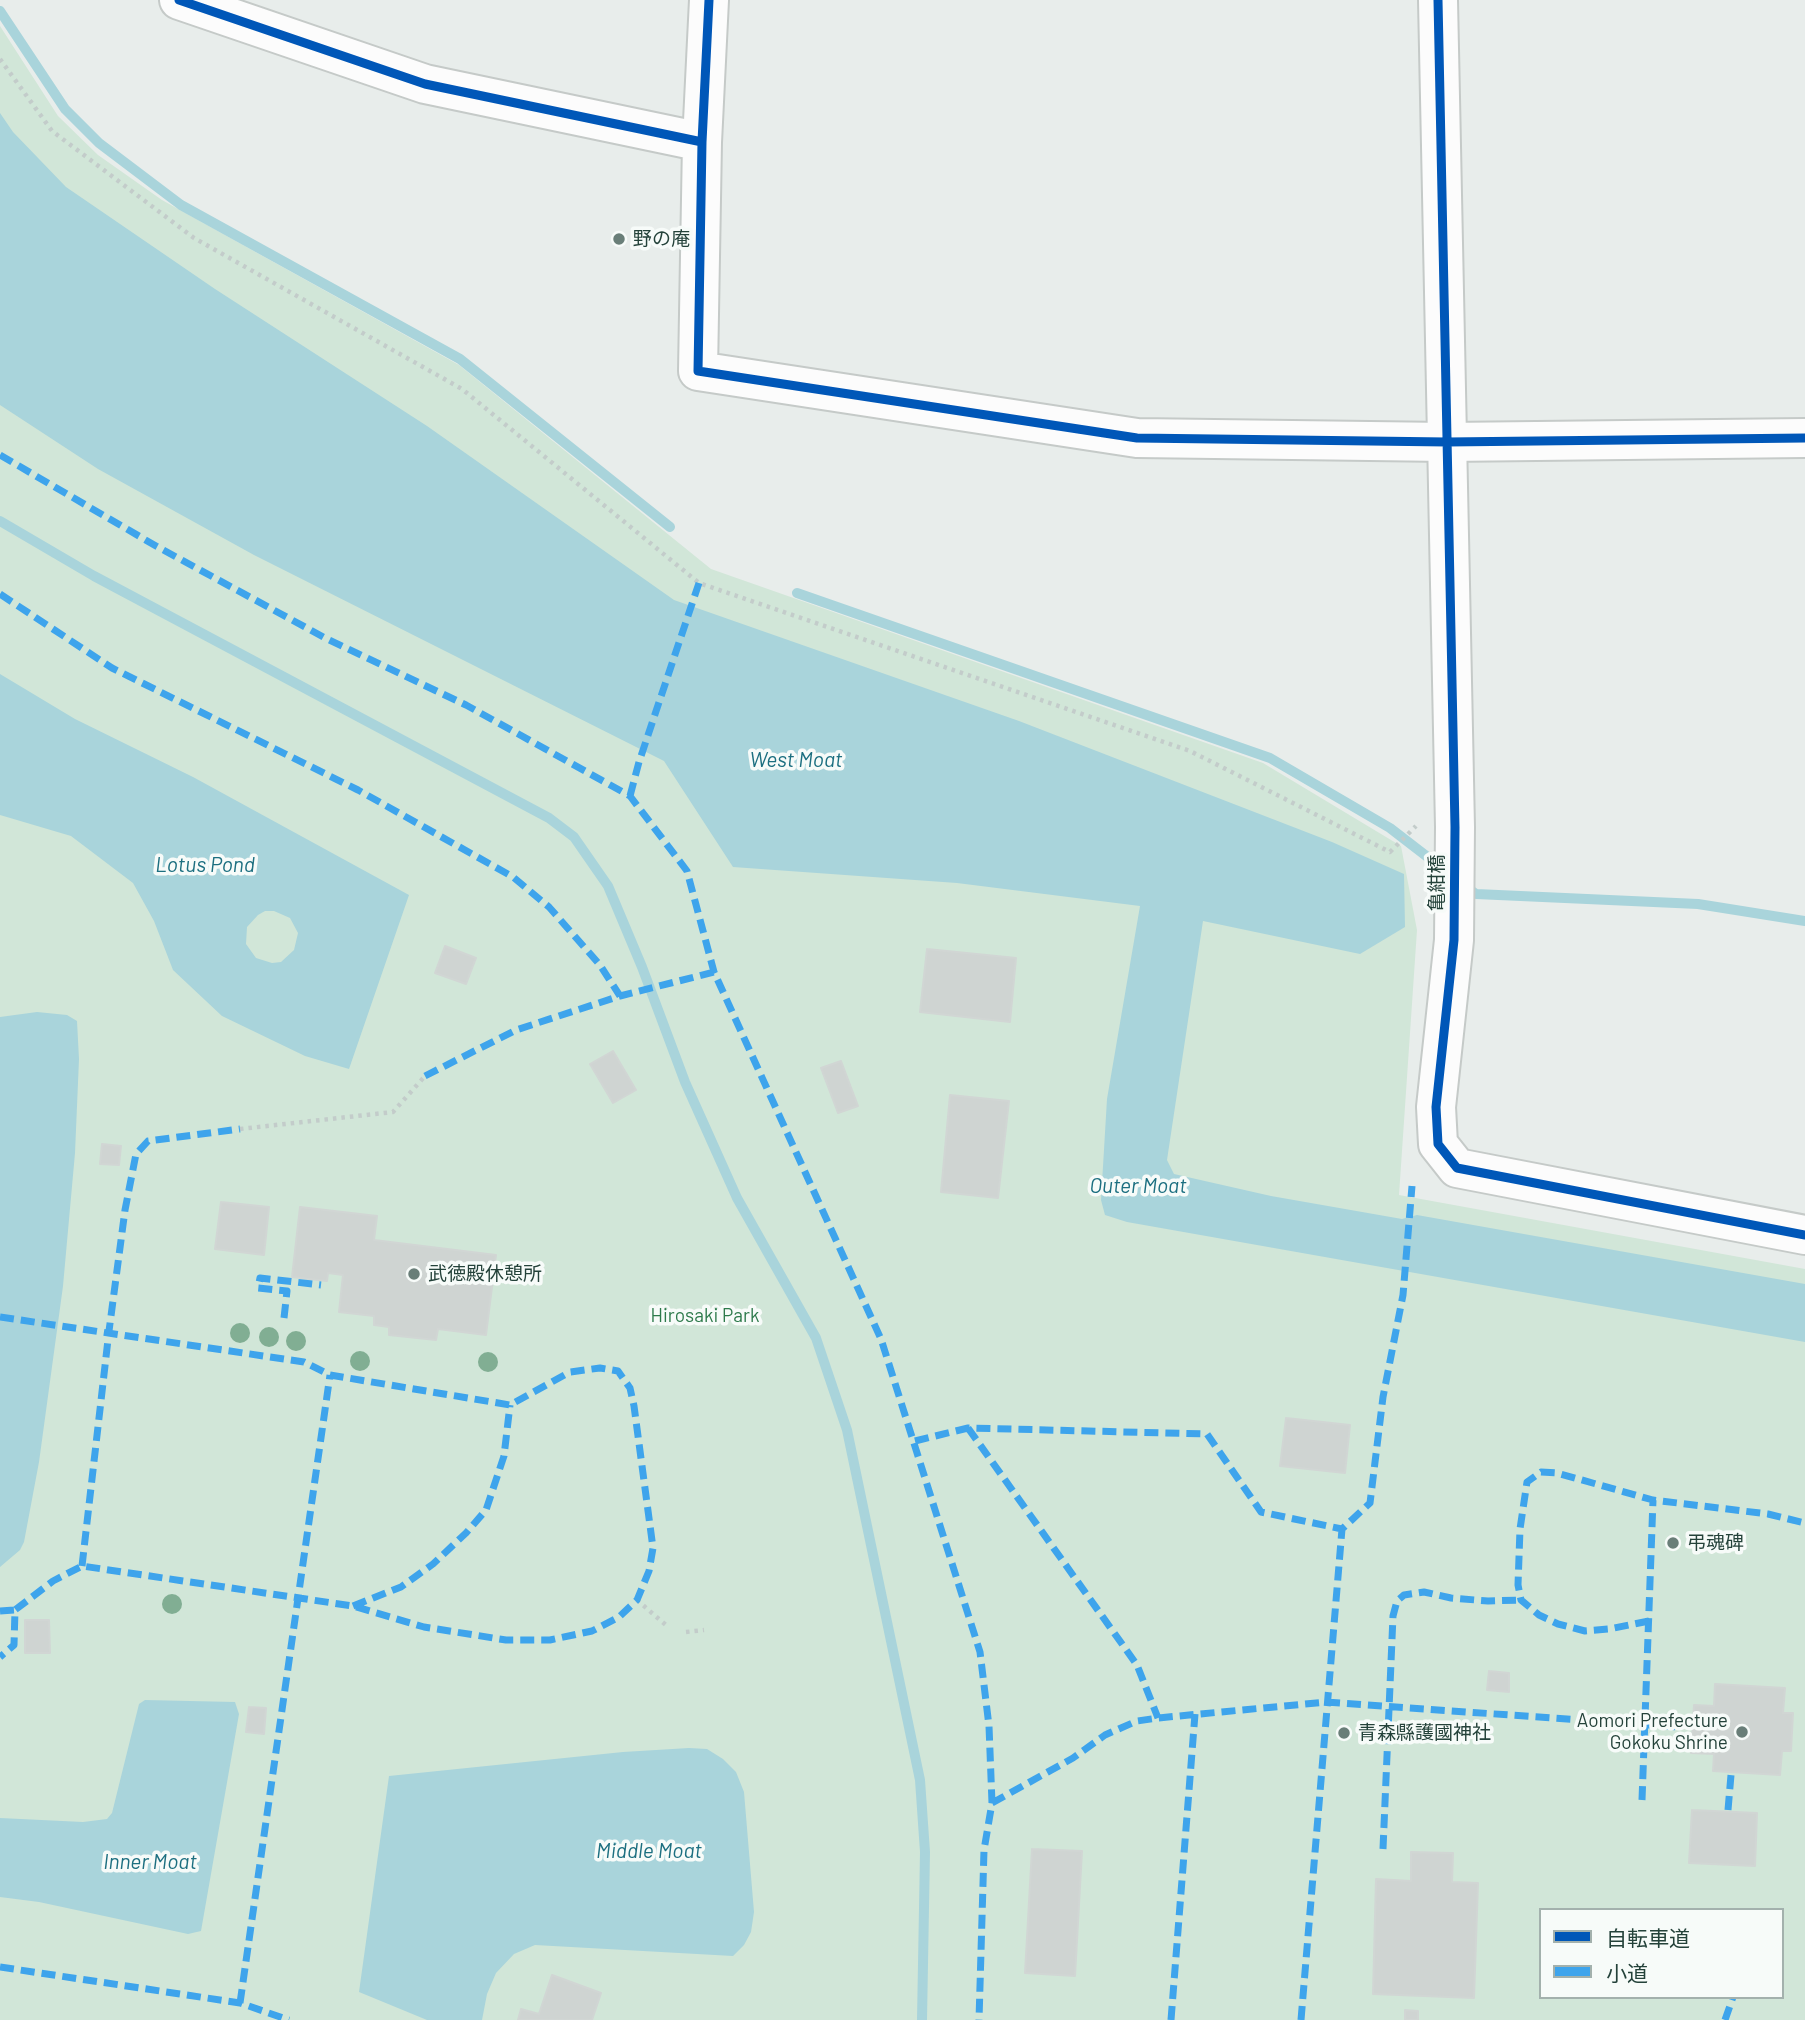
<!DOCTYPE html>
<html>
<head>
<meta charset="utf-8">
<style>
  body { margin:0 }
  #map { position:relative; width:1805px; height:2020px; overflow:hidden; background:#e8edeb; font-family:Barlow,"Noto Sans JP",sans-serif }
  canvas { display:block }
  .legend { position:absolute; left:1539px; top:1908px; width:245px; height:91px; box-sizing:border-box; background:#f7fbf9; border:2px solid #a3b1ad; margin:0; padding:9px 12px; list-style:none; font-size:21px; color:#24423a }
  .legend li { display:flex; align-items:center; gap:14px; height:35px }
  .legend b { width:35px; border:2px solid #a3b1ad }
</style>
</head>
<body>
<div id="map">
<canvas width="1805" height="2020"></canvas>
<ul class="legend">
<li><b style="height:9px;background:#0057b8"></b>自転車道</li>
<li><b style="height:9px;background:#3ea4ec"></b>小道</li>
</ul>
</div>
<script>
const g = document.querySelector('canvas').getContext('2d');
g.lineJoin = 'round';
function fill(path, color) {
  g.fillStyle = color;
  g.fill(path, 'evenodd');
}
function toPath(rows) {
  const path = new Path2D();
  for (const r of rows) {
    path.moveTo(r[0], r[1]);
    for (let i = 2; i < r.length; i += 2) path.lineTo(r[i], r[i + 1]);
  }
  return path;
}
function trace(path, color, width, dash) {
  g.strokeStyle = color;
  g.lineWidth = width;
  g.lineCap = dash ? 'butt' : 'round';
  g.setLineDash(dash || []);
  g.stroke(path);
}
function drawText(font, color, halo, rows, align = 'center') {
  g.font = font + ' Barlow,"Noto Sans JP",sans-serif';
  g.lineWidth = 7;
  g.setLineDash([]);
  g.textBaseline = 'middle';
  g.strokeStyle = halo;
  g.fillStyle = color;
  for (const [text, x, y, turn = 0] of rows) {
    g.save();
    g.translate(x, y);
    g.rotate((+turn || 0) * Math.PI / 180);
    g.textAlign = isNaN(turn) ? turn : align;
    if (halo) g.strokeText(text, 0, 0);
    g.fillText(text, 0, 0);
    g.restore();
  }
}
fill(toPath([
  [0,26,58,116,98,155,162,200,459,365,711,569,1263,763,1401,846,1417,930,1399,1195,1805,1269,1805,2020,0,2020],
  [1541,1910,1782,1910,1782,1997,1541,1997]
]), '#d1e6d8');
fill(toPath([
  [0,113,13,132,66,187,215,289,427,426,674,600,1019,721,1332,842,1404,874,1405,927,1360,954,1203,921,1167,1160,1174,1174,1271,1196,1402,1219,1417,1215,1805,1284,1805,1342,1127,1222,1105,1215,1101,1200,1107,1099,1140,906,957,883,733,867,664,761,254,555,98,469,0,405],
  [0,674,75,719,193,777,409,895,349,1069,305,1056,222,1016,173,970,154,921,133,883,71,836,0,815],
  [265,911,274,911,290,918,298,933,294,950,281,962,272,963,256,958,246,944,247,927,258,915],
  [37,1012,67,1015,77,1021,79,1059,75,1153,63,1286,39,1462,24,1542,20,1550,0,1567,0,1017],
  [145,1700,235,1702,239,1714,201,1931,188,1934,39,1902,0,1897,0,1818,83,1822,107,1819,112,1813,139,1704],
  [689,1748,707,1749,723,1759,736,1772,744,1792,754,1912,751,1932,744,1945,733,1956,535,1945,514,1954,496,1973,487,1994,482,2020,427,2020,359,1992,389,1776,623,1752]
]), '#a9d4db');
trace(toPath([
  [0,11,65,109,99,143,181,205,460,359,670,527],
  [0,521,94,576,549,818,574,837,608,886,642,967,685,1082,737,1198,816,1338,847,1430,920,1780,925,1852,922,2020],
  [797,593,1270,758,1390,828,1447,872],
  [1462,884,1476,894,1698,904,1805,921]
]), '#a9d4db', 10);
const building = toPath([
  [445,946,476,958,466,984,435,973,445,946],
  [927,949,1016,958,1010,1022,920,1012,927,949],
  [613,1051,636,1090,613,1103,590,1064,613,1051],
  [841,1061,858,1106,838,1113,821,1068,841,1061],
  [950,1095,1009,1101,998,1198,941,1192,950,1095],
  [102,1144,121,1146,119,1165,100,1164,102,1144],
  [221,1202,269,1207,264,1255,215,1249,221,1202],
  [300,1207,377,1216,374,1240,496,1255,486,1335,438,1329,436,1340,389,1335,389,1327,374,1325,374,1316,339,1312,343,1275,328,1273,327,1281,292,1277,300,1207],
  [1286,1418,1350,1425,1345,1473,1280,1466,1286,1418],
  [25,1620,49,1620,50,1653,25,1653,25,1620],
  [1489,1671,1509,1673,1509,1692,1487,1690,1489,1671],
  [1715,1684,1785,1688,1783,1713,1793,1713,1791,1751,1782,1751,1780,1775,1713,1771,1714,1754,1691,1753,1694,1705,1714,1706,1715,1684],
  [249,1707,266,1708,264,1734,246,1732,249,1707],
  [1692,1810,1757,1813,1755,1866,1689,1863,1692,1810],
  [1032,1849,1082,1851,1075,1976,1025,1973,1032,1849],
  [1411,1852,1453,1853,1452,1882,1478,1883,1474,1998,1373,1994,1376,1879,1411,1881,1411,1852],
  [552,1975,601,1993,592,2020,518,2020,521,2009,539,2014,552,1975],
  [1405,2010,1418,2011,1418,2020,1405,2020,1405,2010]
]);
fill(building, '#cfd4d2');
trace(building, '#d1d6d4', 2);
const minor = toPath([
  [179,0,425,84,702,142],
  [709,0,702,142,698,371,1137,438,1447,442,1805,438]
]);
const tertiary = toPath([
  [1438,0,1455,827,1454,940,1436,1107,1438,1144,1457,1168,1805,1235]
]);
trace(minor, '#c5cac8', 42);
trace(tertiary, '#c5cac8', 42);
trace(toPath([
  [0,59,52,131,194,238,462,389,699,583,1190,751,1390,852,1416,826],
  [240,1129,393,1112,425,1076],
  [637,1600,667,1626],
  [686,1632,704,1630]
]), '#c3ccca', 4.5, [3.5, 5]);
trace(minor, '#fcfcfc', 38);
trace(tertiary, '#fcfcfc', 38);
trace(toPath([
  [0,455,156,546,327,639,466,705,630,796,687,871,714,972,881,1339,980,1652,989,1726,992,1803,984,1850,979,2020],
  [0,594,112,668,358,790,513,877,549,907,600,965,620,996],
  [630,796,639,762,699,583],
  [425,1076,516,1030,620,996,714,972],
  [0,1317,304,1362,330,1375,510,1405,570,1372,600,1368,618,1371,630,1388,634,1406,653,1548,649,1571,637,1600,619,1617,592,1631,550,1640,506,1640,424,1627,353,1606,82,1566,53,1581,15,1610,14,1645,0,1657],
  [284,1318,287,1291,258,1288,260,1278,321,1285],
  [968,1428,1137,1665,1158,1718],
  [915,1441,968,1428,1207,1434,1261,1512,1342,1529],
  [82,1566,109,1331,125,1210,136,1154,148,1141,240,1129],
  [353,1606,401,1587,433,1564,466,1533,486,1510,504,1456,510,1405],
  [0,1611,15,1610],
  [1649,1621,1609,1629,1585,1631,1558,1624,1539,1615,1521,1600,1518,1585,1520,1529,1527,1482,1541,1472,1557,1473,1653,1500,1768,1514,1805,1523],
  [1642,1800,1653,1500],
  [992,1803,1073,1758,1105,1735,1137,1721,1158,1718,1326,1702,1679,1727],
  [1728,1810,1731,1775],
  [1383,1849,1393,1616,1397,1601,1404,1595,1424,1592,1451,1598,1488,1601,1521,1600],
  [0,1967,240,2003,289,2020],
  [240,2003,330,1375],
  [1171,2020,1195,1714],
  [1301,2020,1342,1529,1370,1503,1383,1397,1403,1295,1412,1186],
  [1725,2020,1733,1997]
]), '#3ea4ec', 7, [14, 7]);
trace(toPath([
  [179,0,425,84,702,142],
  [709,0,702,142,698,371,1137,438,1447,442,1805,438],
  [1438,0,1455,827,1454,940,1436,1107,1438,1144,1457,1168,1805,1235]
]), '#0057b8', 9);
g.fillStyle = '#81ae93';
for (const [x, y] of [
  [240,1333],
  [269,1337],
  [296,1341],
  [360,1361],
  [488,1362],
  [172,1604]
]) {
  g.beginPath();
  g.arc(x, y, 10, 0, 2 * Math.PI);
  g.fill();
}
for (const [x, y, r, color] of [
  [619,239,7,"#697e78"],
  [414,1274,7,"#697e78"],
  [1673,1543,7,"#697e78"],
  [1742,1732,7,"#697e78"],
  [1344,1733,7,"#697e78"]
]) {
  const dot = new Path2D();
  dot.arc(x, y, r, 0, 2 * Math.PI);
  g.fillStyle = color;
  g.fill(dot);
  trace(dot, '#f7fbf9', 2.5);
}
drawText('19px', '#24423a', '#f7fbf9', [
  ["野の庵",633,239],
  ["武徳殿休憩所",428,1274],
  ["弔魂碑",1687,1543],
  ["Aomori Prefecture",1728,1721,"right"],
  ["Gokoku Shrine",1728,1743,"right"],
  ["青森縣護國神社",1358,1733]
], 'left');
drawText('19px', '#24423a', '#f7fbf9', [
  ["亀紺橋",1437,883,-90]
]);
drawText('19px', '#2d7a4b', '#f7fbf9', [
  ["Hirosaki Park",705,1316]
]);
drawText('italic 21px', '#1c6f80', '#f7fbf9', [
  ["West Moat",796,760],
  ["Lotus Pond",205,865],
  ["Outer Moat",1138,1186],
  ["Middle Moat",649,1851],
  ["Inner Moat",150,1862]
]);
</script>
</body>
</html>
